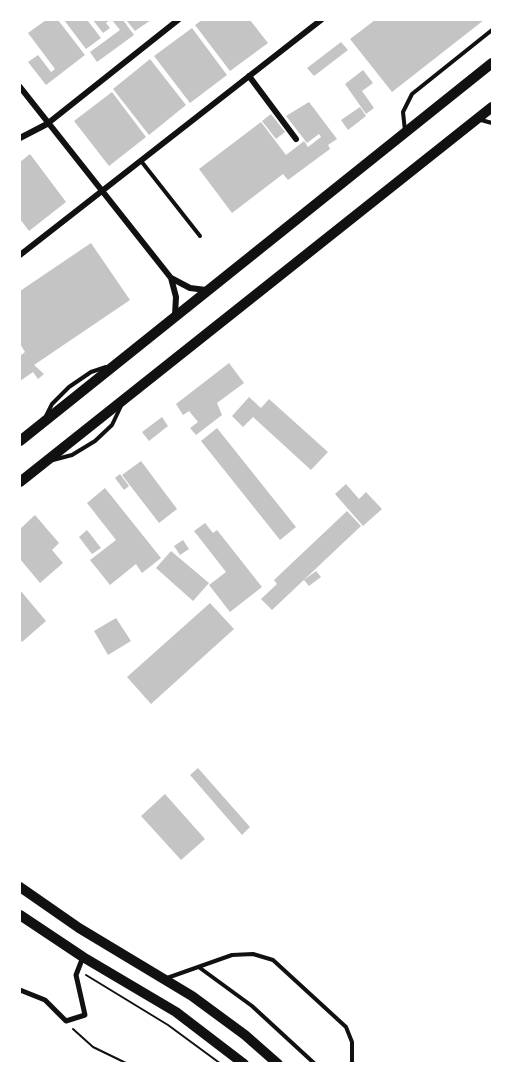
<!DOCTYPE html>
<html>
<head>
<meta charset="utf-8">
<style>
  body { margin:0 }
  #map { position:relative; width:512px; height:1083px; overflow:hidden; background:#fff; font-family:"Fira Sans",sans-serif }
  canvas { display:block }
  .frame { position:absolute; inset:0; border:21px solid #fff; pointer-events:none }
</style>
</head>
<body>
<div id="map">
<canvas width="512" height="1083"></canvas>
<div class="frame"></div>
</div>
<script>
const g = document.querySelector('canvas').getContext('2d');
g.lineJoin = 'round';
function fill(path, color) {
  g.fillStyle = color;
  g.fill(path, 'evenodd');
}
function toPath(rows) {
  const path = new Path2D();
  for (const r of rows) {
    path.moveTo(r[0], r[1]);
    for (let i = 2; i < r.length; i += 2) path.lineTo(r[i], r[i + 1]);
  }
  return path;
}
function trace(path, color, width, dash) {
  g.strokeStyle = color;
  g.lineWidth = width;
  g.lineCap = dash ? 'butt' : 'round';
  g.setLineDash(dash || []);
  g.stroke(path);
}
fill(toPath([
  [46,20,58,20,85,55,46,85,28,62,38,55,51,72,55,69,28,33],
  [64,20,90,20,88,21,101,38,86,49],
  [93,20,110,20,106,23,110,28,103,33],
  [112,20,123,20,134,35,97,62,90,52,120,30],
  [126,20,151,20,135,31],
  [202,20,250,20,268,43,230,71,195,25],
  [375,20,484,20,392,92,350,39],
  [192,28,227,75,190,103,154,56],
  [341,42,348,50,314,76,307,68],
  [150,59,186,105,149,135,113,89],
  [363,70,373,83,362,91,374,108,366,114,345,84],
  [112,92,146,137,109,166,74,121],
  [309,102,337,139,328,145,330,149,288,180,283,174,232,213,199,169,261,122,286,155,304,141,308,147,321,137,319,134,307,143,286,116],
  [360,107,366,116,348,130,341,120],
  [271,114,285,132,276,139,262,121],
  [30,154,66,202,29,231,20,219,20,162],
  [91,243,130,300,34,365,44,374,38,379,33,372,20,381,20,356,25,352,20,344,20,291],
  [229,363,244,383,217,403,222,415,196,435,190,428,198,422,189,411,183,415,176,404],
  [249,397,261,408,269,399,328,452,311,470,253,417,243,427,232,416],
  [162,417,168,426,149,441,142,432],
  [217,428,296,527,280,540,201,441],
  [141,461,177,509,159,523,122,475],
  [120,474,129,486,124,490,115,478],
  [346,484,359,499,366,492,382,509,363,526,335,494],
  [105,488,161,558,142,573,136,564,110,585,90,560,116,540,87,503],
  [347,511,361,526,272,610,261,599,277,584,274,580],
  [35,515,59,543,52,550,63,563,40,583,20,559,20,529],
  [205,523,213,533,217,530,262,587,230,612,209,585,226,572,194,531],
  [87,530,101,548,92,554,79,537],
  [183,540,189,549,180,555,174,546],
  [171,551,209,583,193,601,156,568],
  [316,571,321,577,309,586,304,580],
  [20,590,46,621,22,642,20,639],
  [210,603,234,629,151,704,127,677],
  [116,618,131,641,108,655,94,631],
  [198,768,250,827,242,835,190,775],
  [165,794,205,839,181,860,141,816]
]), '#c4c4c4');
trace(toPath([
  [86,975,168,1025,221,1064],
  [73,1029,93,1047,128,1064]
]), '#111', 2);
trace(toPath([
  [481,120,492,123],
  [405,131,403,112,412,94,492,30],
  [141,161,200,236],
  [46,416,52,404,69,387,91,372,106,367],
  [53,460,72,455,95,441,112,425,121,406],
  [200,968,252,1006,315,1064],
  [167,978,232,955,253,954,273,960,346,1027,352,1042,352,1064]
]), '#111', 4);
trace(toPath([
  [20,990,45,1000,66,1021,85,1015,76,975,83,957]
]), '#111', 5);
trace(toPath([
  [249,76,296,139],
  [20,87,171,278,176,297,175,315],
  [20,138,47,124,178,20],
  [20,255,321,20],
  [171,278,190,288,206,290]
]), '#111', 6);
trace(toPath([
  [20,441,492,63],
  [20,482,492,107],
  [20,887,79,928,192,996,245,1035,278,1064],
  [20,915,83,957,176,1012,244,1064]
]), '#111', 10);
</script>
</body>
</html>
